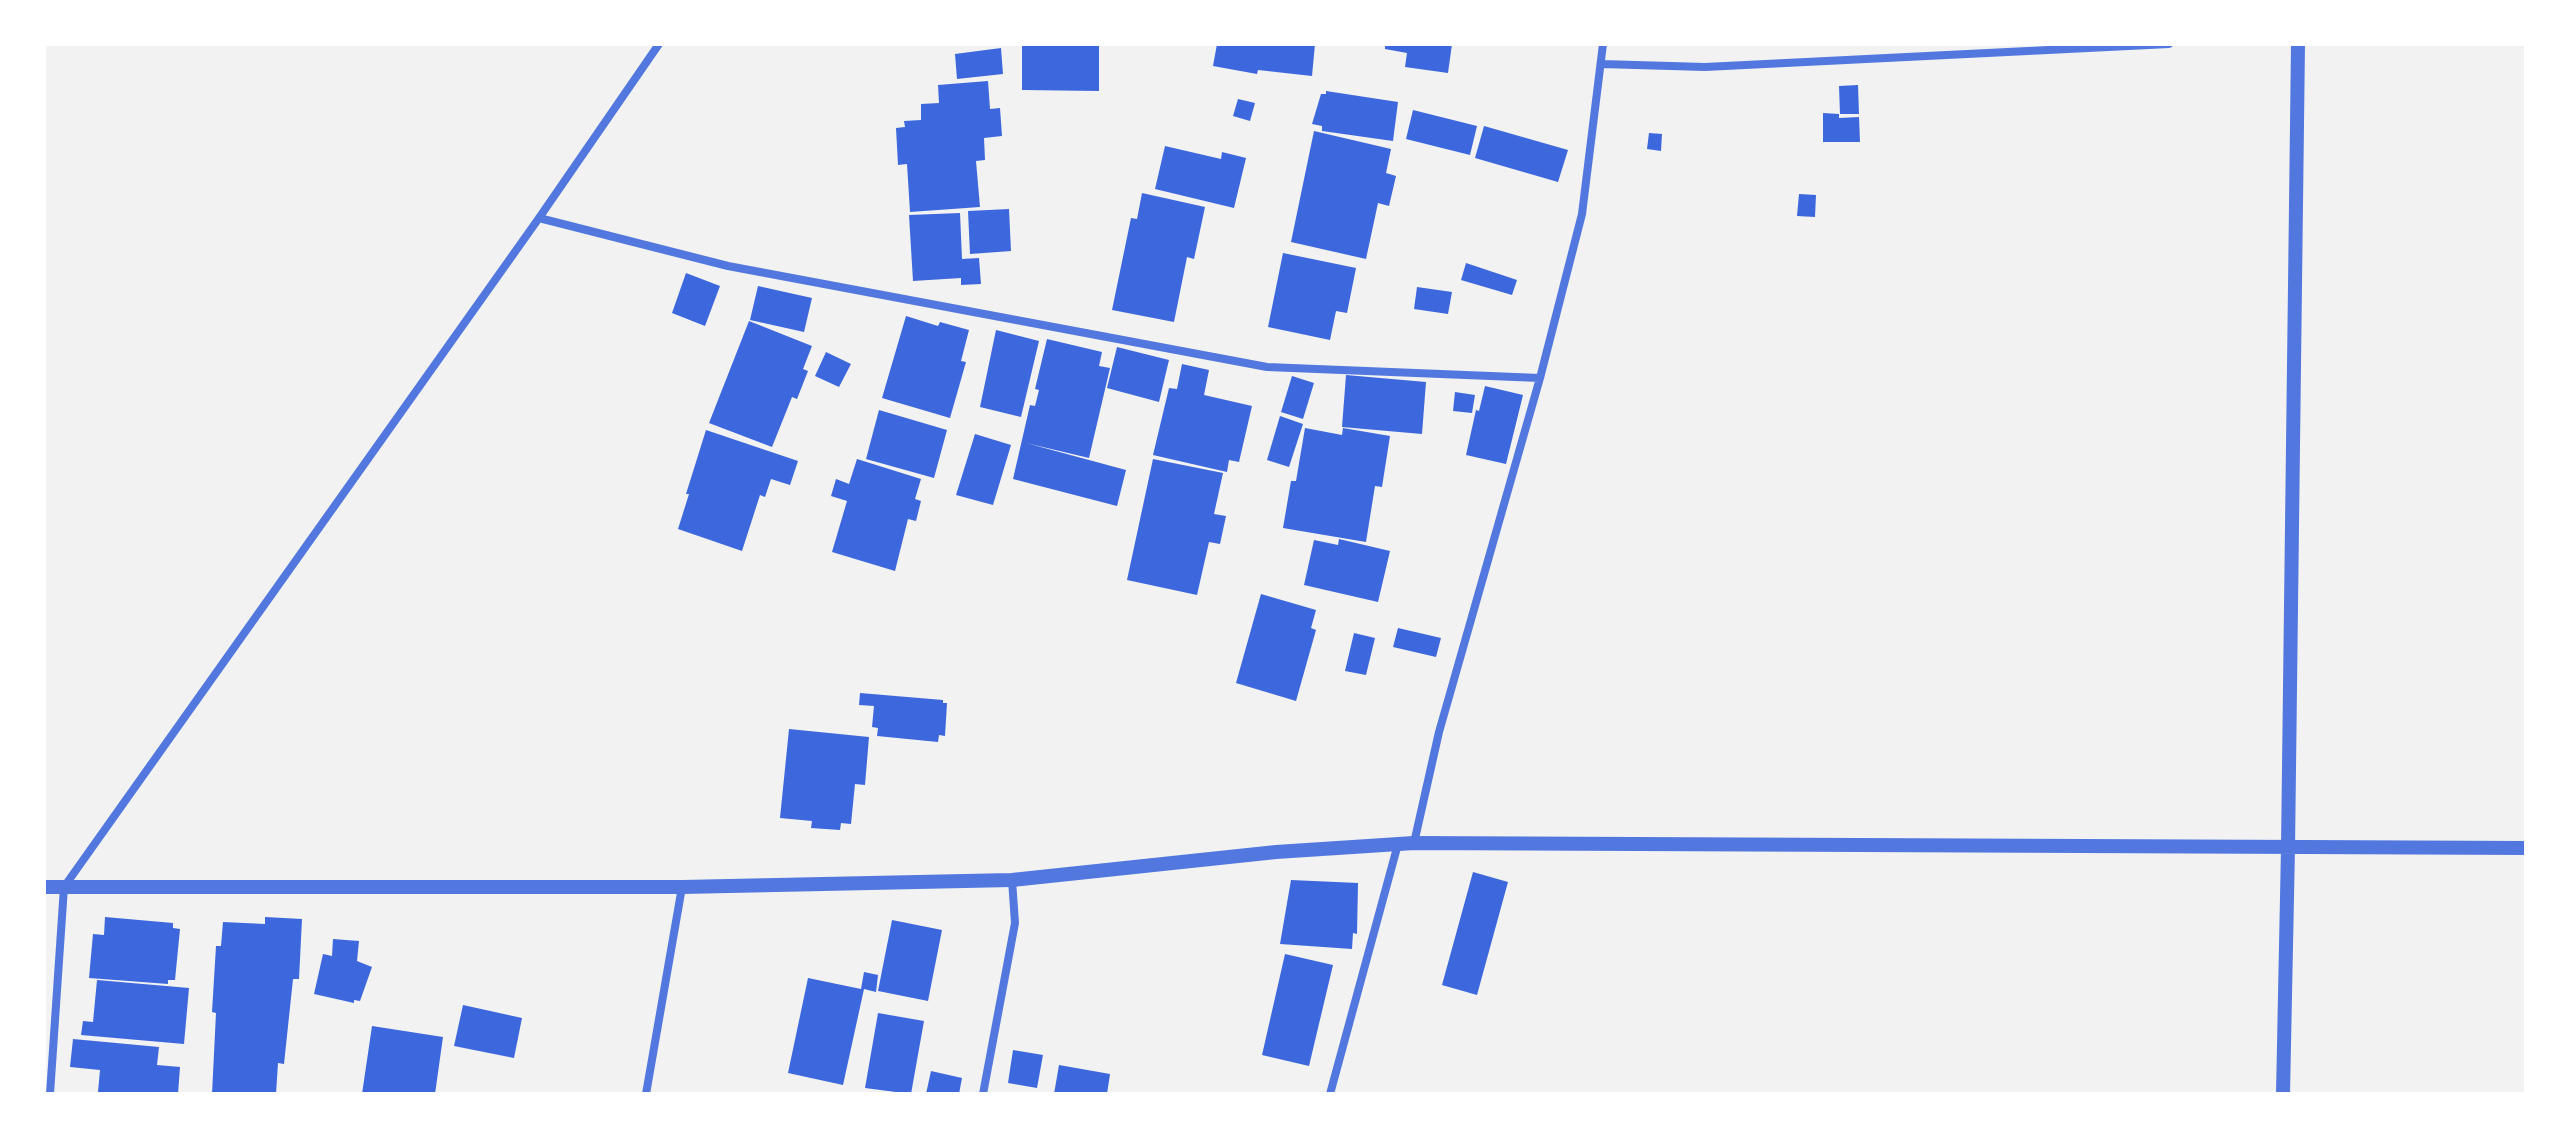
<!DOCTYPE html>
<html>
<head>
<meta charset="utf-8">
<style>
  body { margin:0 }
  #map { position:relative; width:2570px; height:1138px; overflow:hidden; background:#f2f2f2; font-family:Helvetica,sans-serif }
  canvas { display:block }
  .frame { position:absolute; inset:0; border:46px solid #fff; pointer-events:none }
</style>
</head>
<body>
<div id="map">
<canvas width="2570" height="1138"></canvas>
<div class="frame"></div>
</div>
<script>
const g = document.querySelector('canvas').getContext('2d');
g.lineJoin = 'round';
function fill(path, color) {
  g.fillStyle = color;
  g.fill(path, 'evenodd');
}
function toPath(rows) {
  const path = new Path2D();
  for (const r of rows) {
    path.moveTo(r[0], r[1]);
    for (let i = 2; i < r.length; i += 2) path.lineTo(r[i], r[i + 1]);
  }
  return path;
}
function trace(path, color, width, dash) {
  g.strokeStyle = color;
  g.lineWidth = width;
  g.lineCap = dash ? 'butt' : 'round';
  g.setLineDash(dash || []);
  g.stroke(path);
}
fill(toPath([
  [1022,44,1099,44,1099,91,1022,90],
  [1217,44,1315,44,1312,76,1258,70,1257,74,1213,66],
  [1385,44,1452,44,1448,73,1405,67,1407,53,1385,49],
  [1001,48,1003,74,957,79,955,54],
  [988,81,990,109,1000,108,1002,136,984,138,985,160,976,161,980,207,910,212,907,164,898,165,896,128,905,127,904,121,921,120,921,104,939,103,938,85],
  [1858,85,1859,114,1840,114,1839,86],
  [1326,91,1398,102,1393,141,1322,131,1322,126,1312,124,1321,94,1326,94],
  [1238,99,1255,103,1250,121,1233,116],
  [1413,110,1477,126,1470,155,1406,139],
  [1823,113,1839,114,1839,118,1859,117,1860,142,1823,142],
  [1484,126,1568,150,1558,182,1475,158],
  [1314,131,1391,149,1386,173,1396,176,1389,206,1378,203,1366,259,1291,242],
  [1649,133,1662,134,1661,151,1647,149],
  [1165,146,1221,159,1222,152,1246,158,1234,208,1155,189],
  [1142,193,1205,207,1194,259,1187,257,1174,322,1112,310,1131,218,1137,219],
  [1799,194,1816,195,1815,217,1797,216],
  [1009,209,1011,251,970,254,968,211],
  [960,213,962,259,979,258,981,284,961,285,961,278,913,281,909,215],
  [1283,253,1356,268,1347,313,1336,311,1330,340,1268,327],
  [1466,263,1517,280,1512,295,1461,280],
  [686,273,720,286,705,326,672,313],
  [758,286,812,298,804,332,750,320],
  [1417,287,1452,292,1448,314,1414,309],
  [906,316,938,326,940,322,969,330,961,361,966,362,950,418,882,398],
  [749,321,812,346,803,369,808,371,797,399,792,397,772,447,709,423],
  [996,330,1039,341,1021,417,980,407],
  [1047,339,1102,352,1099,366,1110,368,1089,458,1026,443,1126,470,1117,506,1013,479,1030,405,1035,406,1039,390,1035,389],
  [1117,347,1169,360,1159,402,1107,388],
  [826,352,851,364,839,387,815,376],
  [1182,364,1209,370,1204,395,1252,406,1239,462,1229,460,1227,472,1153,455,1169,388,1177,389],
  [1346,375,1426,382,1422,434,1342,427],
  [1292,376,1314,383,1303,419,1281,412],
  [1485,386,1523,395,1506,464,1466,455,1476,410,1479,411],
  [1455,392,1475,395,1472,413,1453,411],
  [879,410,947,430,934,478,866,459],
  [1280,416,1303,424,1289,467,1267,460],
  [1305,428,1342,435,1343,428,1390,436,1382,487,1375,486,1366,542,1283,528,1291,481,1296,481],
  [706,430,798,461,790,485,771,479,765,497,760,495,742,551,678,529,689,494,686,494],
  [975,434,1011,445,993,505,956,495],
  [857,459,921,479,915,499,921,501,916,521,908,519,895,571,832,552,847,501,831,496,836,479,849,484],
  [1153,459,1223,473,1214,514,1226,516,1220,544,1209,542,1197,595,1127,580],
  [1339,539,1390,551,1378,602,1304,585,1314,540,1338,545],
  [1261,594,1316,610,1311,628,1316,630,1296,701,1236,683],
  [1398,628,1441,638,1436,657,1393,647],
  [1354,633,1375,638,1366,675,1345,671],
  [860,693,943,700,943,703,947,703,945,736,939,735,938,742,877,736,878,728,872,727,874,706,859,705],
  [789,729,869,737,865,785,855,784,851,824,841,823,840,830,811,828,812,821,780,818],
  [1473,872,1508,882,1477,995,1442,985],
  [1291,880,1358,883,1357,934,1353,933,1352,949,1280,944],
  [105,917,173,923,173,928,180,929,175,980,168,980,168,984,89,978,93,934,104,935],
  [265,917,302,919,299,979,293,979,284,1064,278,1063,276,1094,212,1094,216,1013,212,1012,216,946,221,946,223,922,265,924],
  [892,920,942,930,928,1001,878,991],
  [333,939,359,941,357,961,372,967,360,1001,354,1000,354,1003,314,994,323,954,332,956],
  [1285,954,1333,965,1309,1066,1262,1055],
  [864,972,878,975,876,992,864,989,843,1085,788,1073,808,978,861,989],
  [97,980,189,988,184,1044,81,1035,83,1021,93,1022],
  [463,1005,522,1018,514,1058,454,1046],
  [878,1013,924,1021,911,1094,865,1088],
  [372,1026,443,1037,435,1094,362,1094],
  [73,1039,159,1047,157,1065,180,1067,178,1094,98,1092,100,1070,70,1067],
  [1013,1050,1043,1055,1037,1088,1008,1083],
  [1059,1065,1110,1074,1107,1094,1054,1094],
  [931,1071,962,1078,959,1094,926,1094]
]), '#3d67dc');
trace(toPath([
  [1601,64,1705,67,2169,44],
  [539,218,728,266,1267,367,1540,378],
  [1414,843,1439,732,1540,378,1582,214,1603,44],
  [50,1094,64,887,539,218,659,44],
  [646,1094,682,887],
  [983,1094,1015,923,1012,880],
  [1330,1094,1398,844]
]), '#5277de', 8);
trace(toPath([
  [44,887,682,887,1012,880,1276,852,1414,843,2526,848],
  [2283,1094,2288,848,2298,44]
]), '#5277de', 14);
</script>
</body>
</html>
